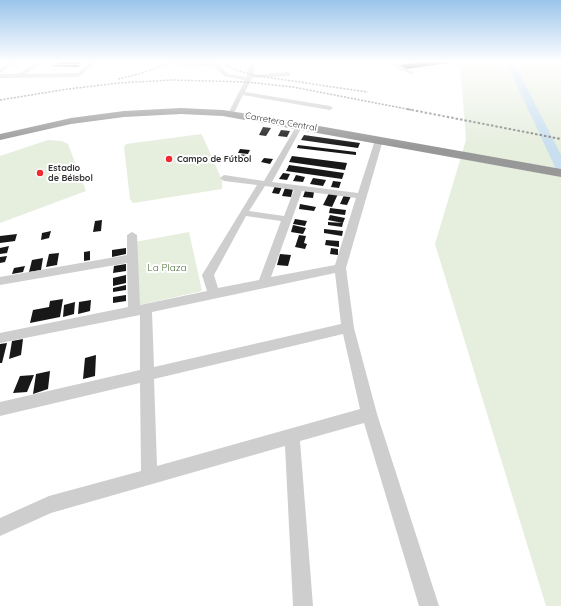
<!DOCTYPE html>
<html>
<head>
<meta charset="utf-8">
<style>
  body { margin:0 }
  canvas { display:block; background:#fff }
</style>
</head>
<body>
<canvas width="561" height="606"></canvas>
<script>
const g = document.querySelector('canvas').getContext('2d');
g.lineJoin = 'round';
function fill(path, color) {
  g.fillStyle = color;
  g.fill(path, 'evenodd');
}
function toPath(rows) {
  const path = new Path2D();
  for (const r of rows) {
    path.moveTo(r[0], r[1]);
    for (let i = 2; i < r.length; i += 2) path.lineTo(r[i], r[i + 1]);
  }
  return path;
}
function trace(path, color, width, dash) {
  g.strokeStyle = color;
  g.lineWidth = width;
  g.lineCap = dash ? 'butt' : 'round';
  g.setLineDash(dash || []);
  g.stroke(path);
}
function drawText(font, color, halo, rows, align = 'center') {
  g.font = font + ' Quicksand,sans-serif';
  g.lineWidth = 4;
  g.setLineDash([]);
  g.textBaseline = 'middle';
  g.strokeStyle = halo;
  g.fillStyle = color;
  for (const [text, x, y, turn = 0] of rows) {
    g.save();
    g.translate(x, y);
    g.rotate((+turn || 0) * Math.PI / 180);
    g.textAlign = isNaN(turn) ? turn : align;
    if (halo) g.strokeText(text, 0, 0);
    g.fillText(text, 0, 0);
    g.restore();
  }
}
fill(toPath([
  [460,62,561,62,561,606,546,606,435,244,466,140],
  [201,134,203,137,222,180,222,189,133,203,130,199,124,147,126,144],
  [48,140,62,141,68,144,86,191,0,223,0,156],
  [189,232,202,291,139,305,135,242]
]), '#e6eede');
fill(toPath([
  [506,62,514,62,561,155,561,171,557,170,555,167,506,62]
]), '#c9dfef');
fill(toPath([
  [59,62,82,62,80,64,57,64],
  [421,62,449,62,450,63,406,69,400,65],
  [54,65,80,65,78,67,52,66],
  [263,127,271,128,266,136,259,135],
  [281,130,290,131,287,137,278,136],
  [304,135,360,143,358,148,301,140],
  [298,145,356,152,356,155,297,148],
  [240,149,250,150,248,154,238,153],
  [237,154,247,155,244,159,234,157],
  [292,156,347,163,345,170,289,162],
  [234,158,243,160,240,164,231,162],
  [264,158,273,159,270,164,261,162],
  [289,165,344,173,342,179,286,171],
  [283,173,290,174,287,180,279,179],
  [296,175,305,177,303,182,293,181],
  [313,178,326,180,323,186,310,184],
  [333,181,341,182,339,188,331,187],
  [275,186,282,187,279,194,272,193],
  [285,188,293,189,291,197,282,196],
  [305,191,314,192,313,198,303,197],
  [329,193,338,194,332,207,323,205],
  [344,195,351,196,347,205,340,204],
  [300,204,316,207,314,211,299,209],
  [330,208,346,210,345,215,329,213],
  [330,215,345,218,343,223,328,220],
  [295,219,307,221,305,226,293,224],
  [102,220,101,231,93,232,95,221],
  [328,222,343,223,342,227,328,225],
  [293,225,306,228,303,234,291,232],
  [324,229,343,231,342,236,324,233],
  [51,231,49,238,41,240,42,233],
  [17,234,15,241,0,243,0,236],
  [299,235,306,236,304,243,307,244,305,249,295,247],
  [326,240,339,241,339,247,325,245],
  [9,246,7,253,0,254,0,248],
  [126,248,126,254,112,257,112,250],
  [331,248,338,249,338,255,330,254],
  [90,251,90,260,84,261,84,252],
  [59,253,57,265,46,267,49,254],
  [280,254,291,255,288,266,277,265],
  [7,256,5,262,0,263,0,257],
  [43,258,41,270,29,272,32,260],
  [126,264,126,271,113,273,114,266],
  [25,266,23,272,12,274,14,268],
  [126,275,126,283,113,286,113,278],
  [126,285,126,290,113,292,113,288],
  [126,295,126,301,113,303,113,297],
  [63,299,60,317,30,323,33,310,49,307,50,301],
  [91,300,90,311,78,314,79,302],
  [75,302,74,314,63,317,64,305],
  [23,339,21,355,9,359,12,341],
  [7,343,2,363,0,363,0,344],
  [96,355,95,376,83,379,85,358],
  [50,371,48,389,33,394,36,374],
  [34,375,27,392,13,393,20,376]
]), '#181818');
fill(toPath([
  [10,62,16,62,0,73,0,69,10,62],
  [39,62,45,62,25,74,78,73,90,62,96,62,79,77,0,78,0,74,17,74,39,62],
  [170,62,210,62,220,66,228,74,246,77,251,62,256,62,253,75,288,72,291,74,288,76,252,78,245,92,330,106,333,108,330,110,243,95,233,115,229,115,228,114,245,80,224,76,216,68,209,66,171,65,168,63,170,62],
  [387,62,394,62,415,73,410,74,387,62],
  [300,123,303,125,272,182,358,193,375,140,379,138,383,140,346,268,354,328,377,414,439,606,419,606,364,423,300,441,313,606,293,606,285,446,51,513,0,536,0,518,49,496,141,471,140,383,0,416,0,402,140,370,140,315,0,343,0,333,128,307,127,263,0,285,0,277,127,255,127,235,132,232,137,235,140,305,207,291,202,275,257,185,224,181,220,178,224,175,264,181,297,125,300,123],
  [265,186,294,190,284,216,249,211,265,186],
  [302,191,356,198,335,265,271,277,302,191],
  [246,216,281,221,259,280,218,288,214,275,246,216],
  [335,273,341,324,154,367,152,312,335,273],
  [343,334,360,409,157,466,154,379,343,334]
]), '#cecece');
fill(toPath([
  [181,108,223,110,274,118,561,169,561,177,223,116,181,114,124,117,71,124,0,140,0,134,71,118,124,111,181,108]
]), '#989898');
trace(toPath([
  [221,62,236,70,258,76,368,92],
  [118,79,139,74,172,62],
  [0,100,68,89,119,83,172,80,247,82,293,87,412,110]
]), '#868686', 1.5, [2, 1.5]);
trace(toPath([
  [407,109,561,139]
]), '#868686', 2, [2.5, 2]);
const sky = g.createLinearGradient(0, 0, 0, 147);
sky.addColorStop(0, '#9bc5eb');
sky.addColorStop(0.42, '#fff');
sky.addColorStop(1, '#ffffff00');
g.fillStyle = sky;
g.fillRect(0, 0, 561, 147);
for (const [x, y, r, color] of [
  [169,159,4,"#f22832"],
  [40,173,4,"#f22832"]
]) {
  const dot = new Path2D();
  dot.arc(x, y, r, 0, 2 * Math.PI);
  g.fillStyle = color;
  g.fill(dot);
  trace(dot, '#fff', 1.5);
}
drawText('9px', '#313131', '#fff', [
  ["Carretera Central",281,122,10]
]);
drawText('bold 9px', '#313131', '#fff', [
  ["Campo de Fútbol",177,159],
  ["Estadio",48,168],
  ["de Béisbol",48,178]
], 'left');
drawText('10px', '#52703a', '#fff', [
  ["La Plaza",167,268]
]);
</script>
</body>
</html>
